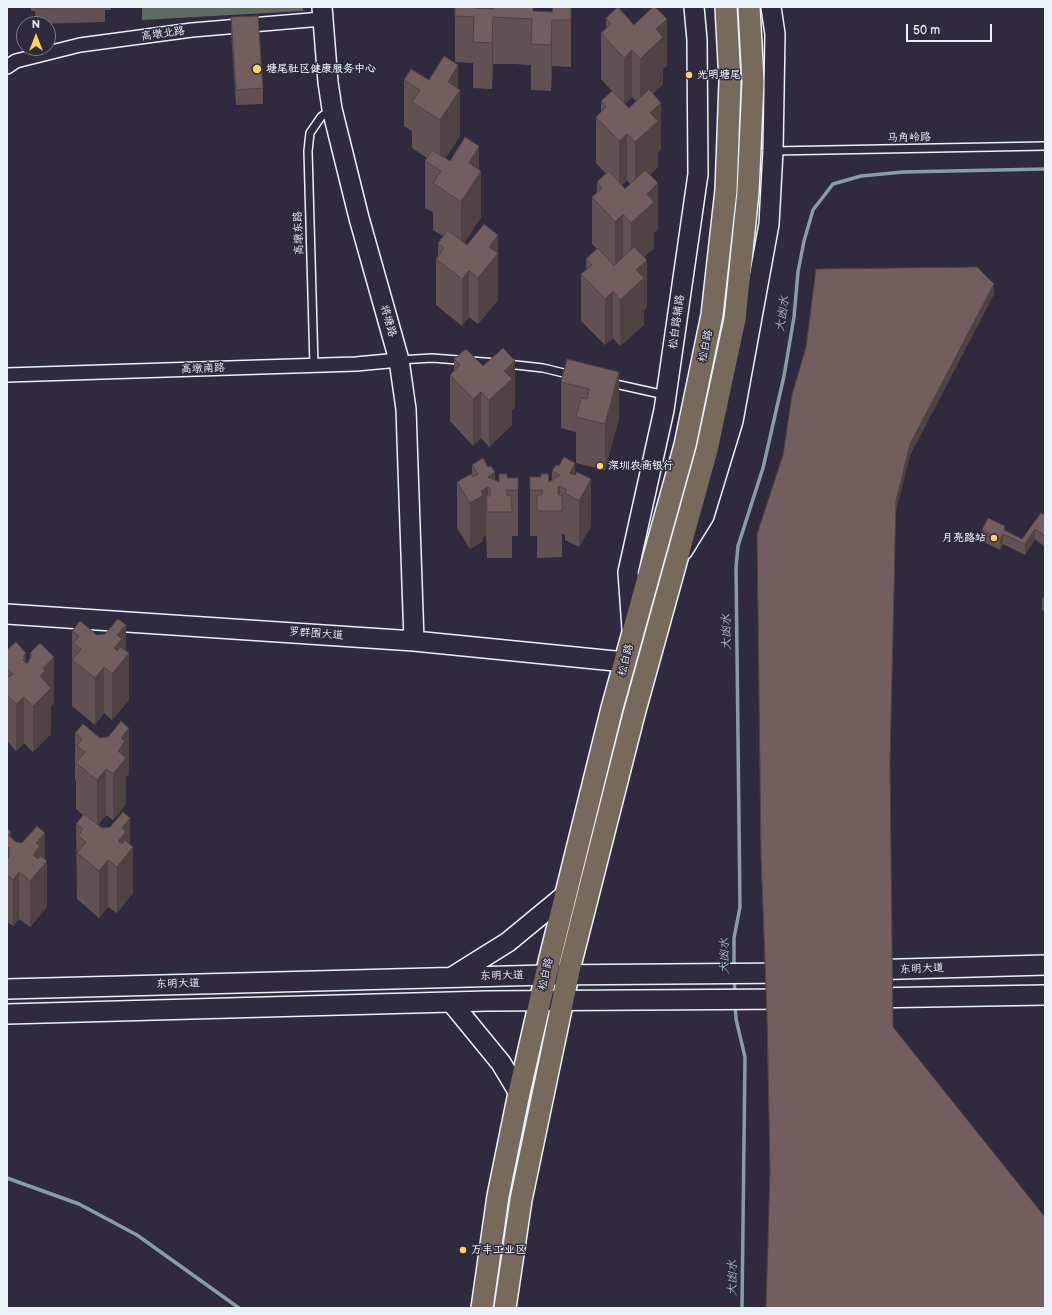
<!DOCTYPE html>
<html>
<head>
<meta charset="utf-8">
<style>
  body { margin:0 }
  #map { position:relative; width:1052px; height:1315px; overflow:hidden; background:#2f2a3d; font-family:"Balsamiq Sans",sans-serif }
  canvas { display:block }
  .frame { position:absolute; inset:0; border:8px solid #e8f1f8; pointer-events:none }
  .north { position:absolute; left:16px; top:16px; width:40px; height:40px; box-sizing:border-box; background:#2f2a3d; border:1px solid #797a88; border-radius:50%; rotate:0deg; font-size:11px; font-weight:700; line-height:16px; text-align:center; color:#e8f1f8 }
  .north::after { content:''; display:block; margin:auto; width:14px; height:18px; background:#ffd166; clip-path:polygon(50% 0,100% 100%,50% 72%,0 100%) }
  .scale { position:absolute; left:906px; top:24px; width:86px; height:18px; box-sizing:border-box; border:2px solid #e8f1f8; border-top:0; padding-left:5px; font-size:12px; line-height:14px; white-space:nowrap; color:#e8f1f8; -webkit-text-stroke:3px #2f2a3d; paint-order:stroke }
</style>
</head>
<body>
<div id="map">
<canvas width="1052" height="1315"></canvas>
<div class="frame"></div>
<div class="north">N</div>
<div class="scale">50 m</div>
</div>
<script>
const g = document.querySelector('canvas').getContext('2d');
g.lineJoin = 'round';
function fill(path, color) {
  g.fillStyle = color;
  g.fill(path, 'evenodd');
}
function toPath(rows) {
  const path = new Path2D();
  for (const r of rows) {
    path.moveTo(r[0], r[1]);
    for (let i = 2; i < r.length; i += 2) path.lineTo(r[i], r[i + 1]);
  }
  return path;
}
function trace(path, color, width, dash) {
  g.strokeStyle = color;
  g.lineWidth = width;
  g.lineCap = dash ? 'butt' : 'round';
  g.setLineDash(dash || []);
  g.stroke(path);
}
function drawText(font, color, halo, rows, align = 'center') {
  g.font = font + ' "Balsamiq Sans","LXGW WenKai TC",sans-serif';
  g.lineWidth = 3;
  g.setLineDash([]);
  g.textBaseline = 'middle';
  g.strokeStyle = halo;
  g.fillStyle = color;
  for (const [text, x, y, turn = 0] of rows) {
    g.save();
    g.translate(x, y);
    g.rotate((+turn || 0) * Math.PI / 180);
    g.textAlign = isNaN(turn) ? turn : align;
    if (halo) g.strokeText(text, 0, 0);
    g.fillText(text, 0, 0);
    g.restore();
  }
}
fill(toPath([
  [142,7,303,7,303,11,142,20]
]), '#606b60');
trace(toPath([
  [734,968,734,938,740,907,736,567,738,546,763,468,784,376,794,317,798,272,804,241,813,210,833,184,861,176,903,172,1045,169],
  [734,978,735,994],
  [735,1004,736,1019,745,1057,742,1308],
  [7,1178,79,1204,137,1235,239,1308]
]), '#899ba8', 3.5);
const lane = toPath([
  [773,151,1045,146],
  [399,360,432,358,497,363],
  [507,364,543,368,572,375],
  [314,366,308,151,310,133,321,117,330,110],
  [611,383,665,395]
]);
const street = toPath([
  [7,67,16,61,80,45,192,30,322,19],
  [7,375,356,364,399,360]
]);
const secondary = toPath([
  [322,7,328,82,332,109,359,218,399,360,406,409,414,641],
  [683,550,704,516,733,421,769,224,773,151,775,34,771,7],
  [7,614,414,641,625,662],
  [632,629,628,572,664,410,698,174,697,40,694,7],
  [866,970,1045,965],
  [452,977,508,942,565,895],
  [7,989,546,975,792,973],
  [868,998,1045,995],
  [451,1002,501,1063,519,1093],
  [7,1014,487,1001,792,999]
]);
const primary = toPath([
  [482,1308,498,1196,519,1093,549,962,612,708,685,445,712,315,726,190,730,82,726,7],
  [505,1308,521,1200,570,966,634,714,707,450,735,319,748,192,753,82,749,7]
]);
trace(lane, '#e8f1f8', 10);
trace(street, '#e8f1f8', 16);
trace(secondary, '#e8f1f8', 22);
trace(primary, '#e8f1f8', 24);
trace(lane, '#2f2a3d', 7);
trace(street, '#2f2a3d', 13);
trace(secondary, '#2f2a3d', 19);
trace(primary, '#77695c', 21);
fill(toPath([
  [31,7,111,7,111,10,105,10,105,22,36,24,35,11,31,11],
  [533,7,533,11,552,12,571,7,571,67,552,66,551,91,531,90,531,65,514,64,493,64,492,89,473,88,473,63,455,62,455,16,474,8,494,9],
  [231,17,263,88,263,104,236,105,231,33],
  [606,18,667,66,663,69,663,84,653,94,661,149,658,152,658,167,650,175,658,230,654,233,654,248,644,257,647,307,644,310,644,325,620,346,613,338,605,345,581,321,581,274,586,270,586,259,597,249,592,244,592,197,597,193,597,182,606,174,596,163,596,117,601,112,601,101,612,91,601,79,601,33,606,29],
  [632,97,636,101,629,108,625,104],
  [627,180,630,184,625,189,622,185],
  [404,80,429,80,458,89,460,136,445,158,450,161,479,170,481,217,464,243,498,281,498,300,478,324,469,317,462,326,436,305,436,259,438,256,438,243,443,236,433,230,433,212,425,208,425,161,427,158,412,148,412,131,404,126],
  [994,294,910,455,896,511,770,1175,767,1023,761,863,757,534],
  [454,359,515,407,512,410,512,425,489,447,481,438,473,446,450,421,450,375,454,370],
  [567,359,619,418,605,470,576,463,576,432,561,428,561,382],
  [472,465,495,480,499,482,507,478,518,478,518,536,512,536,512,558,487,558,486,535,483,537,483,541,470,549,457,528,457,482,472,476],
  [552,471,575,475,591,526,579,547,565,540,565,535,562,534,562,557,537,558,537,536,530,536,530,477,549,482,552,479],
  [1045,515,1045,547,1035,539,1025,555,1003,544,1000,550,982,541,982,530,1005,530,1022,539],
  [1045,595,1045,612,1042,610,1042,600],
  [72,631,97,635,126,651,129,700,112,720,104,713,95,725,72,706],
  [40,643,54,703,51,706,51,734,33,752,24,743,16,751,7,741,7,650,27,664,30,659,30,653],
  [75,733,129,774,126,777,126,804,113,820,106,815,98,825,102,828,130,844,133,893,117,913,108,907,99,918,77,899,76,824,83,815,76,809,76,780,75,780],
  [7,829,11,838,16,842,45,860,47,907,30,927,19,919,13,926,7,922]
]), '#625152');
fill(toPath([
  [493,17,493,64,492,89,492,43],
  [667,19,667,66,663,69,663,84,640,105,640,59,656,29],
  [552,20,552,66,551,91,551,45],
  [632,50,632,97,624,104,624,58],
  [458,65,458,92,460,90,460,136,440,167,440,120,448,82],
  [661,103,661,149,658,152,658,167,635,189,635,142,650,113],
  [627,134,627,180,619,188,619,141],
  [479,146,479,173,481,171,481,217,461,248,461,202,469,163],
  [658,183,658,230,654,233,654,248,631,269,631,223,647,194],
  [623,214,623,261,615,268,615,222],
  [498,235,498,300,478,324,478,278,489,247],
  [647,260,647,307,644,310,644,325,620,346,620,300,636,270],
  [469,271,469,317,462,326,462,279],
  [994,284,994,294,910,455,896,511,896,501,910,444],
  [613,291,613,338,605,345,605,299],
  [515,361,515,407,512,410,512,425,489,447,489,400,504,371],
  [619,372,619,418,605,470,605,424],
  [481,392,481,438,473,446,473,399],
  [575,463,575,499,570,473],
  [495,472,495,512,490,488,488,487,488,512,486,496,486,535,483,537,483,541,470,549,470,503,481,491,488,477],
  [591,479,591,526,579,547,579,501],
  [560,486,560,511,558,511,558,487],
  [1035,529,1035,539,1025,555,1025,544],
  [1003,534,1003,544,1000,550,1000,539],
  [126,625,126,658,129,653,129,700,112,720,112,674,114,648,117,635],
  [26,653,26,699,24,697,24,743,16,751,16,704,23,656],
  [54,657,54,703,51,706,51,734,33,752,33,706,40,676,43,668],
  [104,667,104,713,95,725,95,678],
  [129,728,129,774,126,777,126,804,113,820,113,774,121,738],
  [106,769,106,815,97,826,97,780],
  [130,818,130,851,133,847,133,893,117,913,117,867,118,841,122,828],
  [11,832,11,879,7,875,7,849,8,835],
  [45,833,45,863,47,861,47,907,30,927,30,881,33,855,36,843],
  [108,860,108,907,99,918,99,871],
  [19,872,19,919,13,926,13,880]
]), '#504242');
const building = toPath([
  [36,7,105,7,36,8,36,7],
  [455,7,474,7,474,8,494,9,494,7,533,7,533,11,552,12,553,7,571,7,571,20,552,20,551,45,531,44,532,19,514,18,493,17,492,43,473,42,474,17,455,16,455,7],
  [618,7,634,25,653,7,655,7,667,19,656,29,663,37,640,59,632,50,624,58,601,33,611,24,606,18,618,7],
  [258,16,263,88,236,90,231,17,258,16],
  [444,56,458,65,448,82,460,90,440,120,412,102,420,90,404,80,411,69,429,80,444,56],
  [649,89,661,103,650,113,658,121,635,142,627,134,619,141,596,117,606,107,601,101,612,91,629,108,649,89],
  [465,137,479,146,469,163,481,171,461,202,433,183,441,171,425,161,432,150,450,161,465,137],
  [645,170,658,183,647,194,654,202,631,223,623,214,615,222,592,197,602,188,597,182,609,171,625,189,645,170],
  [484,224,498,235,489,247,498,253,478,278,469,271,462,279,436,259,444,248,438,243,448,230,467,245,484,224],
  [634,247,647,260,636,270,644,278,620,300,613,291,605,299,581,274,592,265,586,259,598,248,614,266,634,247],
  [977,267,994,284,910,444,896,501,890,763,893,1027,1045,1217,1045,1308,766,1308,770,1171,767,1013,761,853,757,534,783,455,792,395,806,347,816,269,977,267],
  [503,348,515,361,504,371,512,379,489,400,481,392,473,399,450,375,460,365,454,359,466,349,483,366,503,348],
  [567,359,619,372,605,424,576,417,581,398,587,399,589,389,561,382,567,359],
  [564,457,575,463,570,473,575,475,577,472,591,479,579,501,565,493,567,490,560,486,558,487,558,495,562,495,562,511,537,511,537,495,542,495,542,490,530,490,530,477,541,477,541,474,548,474,549,482,560,475,552,471,556,465,559,466,564,457],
  [483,458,488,467,491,466,495,472,488,477,499,482,499,474,507,474,507,478,518,478,518,490,507,490,507,496,511,495,512,512,487,512,486,496,490,496,490,488,488,487,481,491,483,495,470,503,457,482,471,474,473,477,478,474,472,465,483,458],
  [1041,513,1045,515,1045,536,1035,529,1025,544,1003,534,1000,539,982,530,988,518,1005,526,1004,530,1022,539,1041,513],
  [1045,595,1045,601,1042,600,1045,595],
  [118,619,126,625,117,635,122,639,114,648,117,651,120,647,129,653,112,674,104,667,95,678,72,660,81,649,73,643,79,636,72,631,80,621,97,635,105,634,118,619],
  [16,642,26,653,23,656,25,658,23,660,27,664,32,655,30,653,40,643,54,657,43,668,45,671,40,676,51,688,33,706,24,697,16,704,7,695,7,675,9,677,13,674,7,669,7,650,16,642],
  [121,721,129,728,121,738,125,741,118,751,126,758,113,774,106,769,97,780,76,763,85,752,77,746,82,739,75,733,83,724,100,738,108,737,121,721],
  [123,812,130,818,122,828,126,832,118,841,122,844,125,840,133,847,117,867,108,860,99,871,77,853,86,842,78,836,83,829,76,824,84,814,102,828,110,827,123,812],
  [37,826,45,833,36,843,40,846,33,855,38,859,41,856,47,861,30,881,19,872,13,880,7,875,7,859,9,857,9,847,7,849,7,829,11,832,8,835,16,842,22,843,37,826]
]);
fill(building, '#725e5f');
trace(building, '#504242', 1);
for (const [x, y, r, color] of [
  [257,69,5,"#ffd166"],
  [689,75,4,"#ffd166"],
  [600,466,4,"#ffd166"],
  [994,538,4,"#ffd166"],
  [463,1250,4,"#ffd166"]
]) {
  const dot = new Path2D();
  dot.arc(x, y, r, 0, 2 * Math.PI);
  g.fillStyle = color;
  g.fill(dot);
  trace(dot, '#2f2a3d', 1.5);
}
drawText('11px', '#e8f1f8', '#2f2a3d', [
  ["高墩北路",163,34,-8],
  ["马角岭路",909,138,-1],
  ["高墩东路",299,233,-92],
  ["将塘路",388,321,74],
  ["松白路辅路",677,322,-82],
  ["松白路",706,346,-78],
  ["高墩南路",203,369,-2],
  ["罗群围大道",316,634,4],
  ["松白路",626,660,-75],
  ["东明大道",922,969,-2],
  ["松白路",546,974,-77],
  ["东明大道",502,976,-1],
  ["东明大道",178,984,-1]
]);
drawText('bold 11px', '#e8f1f8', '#2f2a3d', [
  ["塘尾社区健康服务中心",266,69],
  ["光明塘尾",697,75],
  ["深圳农商银行",608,466],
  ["月亮路站",986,538,"right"],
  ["万丰工业区",471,1250]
], 'left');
drawText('italic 12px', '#a8b8c3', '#2f2a3d', [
  ["大凼水",783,314,-82],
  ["大凼水",727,632,-91],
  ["大凼水",725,956,-90],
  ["大凼水",733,1278,-89]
]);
</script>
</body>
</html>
